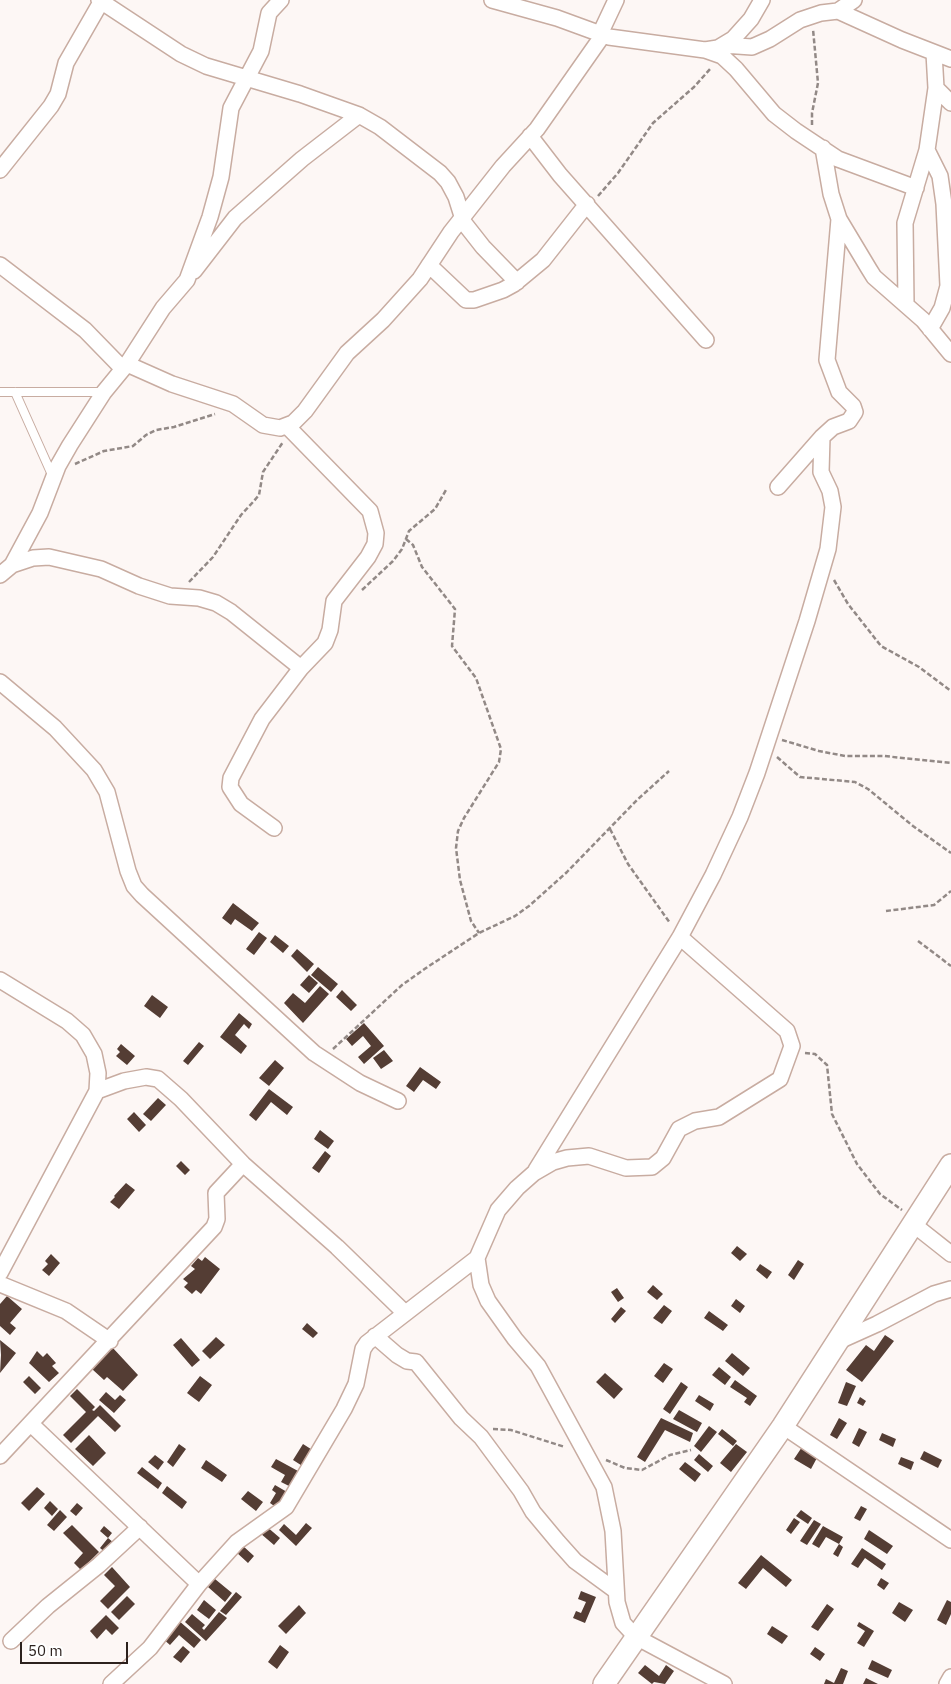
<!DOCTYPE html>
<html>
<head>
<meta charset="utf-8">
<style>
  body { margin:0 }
  #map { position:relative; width:951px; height:1684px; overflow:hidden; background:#fdf7f5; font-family:"IBM Plex Sans",sans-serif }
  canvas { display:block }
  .scale { position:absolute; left:20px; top:1642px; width:108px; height:22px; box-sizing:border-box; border:2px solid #2c211d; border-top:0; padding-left:6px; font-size:15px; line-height:18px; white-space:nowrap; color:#2c211d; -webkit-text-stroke:4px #fff; paint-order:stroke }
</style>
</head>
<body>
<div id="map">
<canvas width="951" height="1684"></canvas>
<div class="scale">50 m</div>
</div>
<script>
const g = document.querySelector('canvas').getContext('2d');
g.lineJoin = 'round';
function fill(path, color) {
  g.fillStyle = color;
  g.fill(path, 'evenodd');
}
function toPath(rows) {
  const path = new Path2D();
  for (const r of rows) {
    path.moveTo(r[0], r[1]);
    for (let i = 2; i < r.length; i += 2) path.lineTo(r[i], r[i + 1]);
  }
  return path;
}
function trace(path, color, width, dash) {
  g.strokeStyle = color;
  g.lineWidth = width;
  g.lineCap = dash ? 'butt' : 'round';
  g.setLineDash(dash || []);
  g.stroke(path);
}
fill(toPath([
  [233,903,259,923,252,931,235,919,231,925,222,918],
  [259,932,267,938,254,955,246,949],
  [275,935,289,946,283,953,270,942],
  [297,949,314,964,307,972,291,956],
  [318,967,338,984,331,992,311,975],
  [309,975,318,983,309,993,300,985],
  [320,986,329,994,303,1023,284,1003,293,993,305,1003],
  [342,990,357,1005,351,1011,336,997],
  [152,995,168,1007,160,1018,144,1006],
  [239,1013,252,1024,249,1029,244,1024,235,1035,247,1046,241,1054,220,1037],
  [364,1023,384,1046,364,1064,358,1057,371,1046,363,1036,352,1046,346,1039],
  [199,1042,204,1046,188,1065,183,1061],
  [121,1044,135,1056,127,1065,116,1056,120,1052,117,1049],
  [384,1050,393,1061,381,1069,373,1058],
  [275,1060,284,1068,269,1086,259,1078],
  [420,1067,441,1082,436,1089,423,1080,414,1092,406,1086],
  [269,1089,293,1107,287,1115,271,1102,256,1121,249,1115],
  [158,1098,166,1105,151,1121,143,1114],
  [134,1112,146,1125,139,1132,127,1119],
  [320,1130,334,1141,328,1149,314,1139],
  [325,1151,331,1156,319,1173,312,1168],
  [181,1161,190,1170,185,1175,176,1166],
  [126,1183,135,1190,119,1209,110,1202,115,1197,114,1196],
  [737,1246,747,1254,740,1261,731,1253],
  [51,1254,60,1263,49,1276,42,1270,48,1264,45,1261],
  [205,1257,220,1269,201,1294,196,1290,192,1294,184,1287,188,1283,183,1279,195,1269,191,1266,198,1258,202,1261],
  [798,1260,804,1264,794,1280,788,1275],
  [760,1264,772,1272,767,1279,756,1270],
  [653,1285,663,1294,657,1300,647,1292],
  [617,1288,624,1298,618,1302,611,1292],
  [7,1296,22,1309,10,1323,16,1328,10,1335,0,1326,0,1304],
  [736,1299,745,1306,740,1313,731,1306],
  [664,1305,672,1311,662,1324,653,1318],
  [621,1307,626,1311,615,1323,611,1319],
  [709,1311,728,1325,723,1331,704,1318],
  [307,1323,318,1333,313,1338,302,1329],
  [885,1335,894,1341,862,1382,846,1370,866,1345,874,1351],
  [216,1337,225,1345,210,1359,202,1351],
  [181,1338,200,1360,192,1367,173,1345],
  [0,1340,16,1353,0,1373,1,1355],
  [112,1347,138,1375,123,1391,107,1377,104,1380,92,1369],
  [37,1351,43,1357,47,1353,56,1363,52,1366,59,1373,49,1382,29,1363],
  [732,1353,750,1368,743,1376,725,1361],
  [664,1363,673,1369,663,1383,654,1376],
  [719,1367,731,1377,725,1385,712,1375],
  [605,1373,623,1389,614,1399,596,1382],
  [29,1376,41,1388,35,1394,23,1382],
  [200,1376,212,1385,199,1402,187,1393],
  [735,1380,757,1396,750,1406,744,1402,747,1398,730,1387],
  [681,1382,688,1387,670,1414,663,1409],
  [846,1382,856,1386,847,1406,838,1403],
  [77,1389,95,1407,92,1410,94,1411,100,1405,121,1426,115,1432,98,1416,71,1443,63,1435,86,1412,70,1396],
  [106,1392,115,1400,120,1395,126,1400,114,1413,99,1400],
  [699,1395,714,1404,710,1411,695,1401],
  [860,1397,866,1401,863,1406,857,1403],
  [679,1410,702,1423,697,1432,673,1419],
  [661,1418,693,1433,690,1442,665,1430,645,1462,637,1457],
  [839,1418,847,1423,837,1439,830,1435],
  [709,1426,717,1432,701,1452,694,1446],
  [859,1428,867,1432,859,1447,852,1443],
  [722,1429,737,1441,733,1446,718,1434],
  [882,1433,896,1439,893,1447,879,1440],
  [89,1435,106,1453,93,1466,75,1449],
  [179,1444,186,1449,173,1467,167,1462],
  [303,1444,314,1451,304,1467,293,1460],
  [736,1444,747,1452,731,1472,720,1463],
  [802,1447,818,1456,811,1469,794,1459],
  [924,1451,942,1460,938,1468,920,1459],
  [699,1454,713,1466,708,1472,694,1460],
  [155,1455,164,1462,158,1470,148,1462],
  [901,1457,914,1462,911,1470,898,1464],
  [276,1459,298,1471,289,1486,281,1482,285,1475,271,1467],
  [206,1460,227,1475,222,1482,201,1468],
  [685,1462,701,1474,695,1482,679,1469],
  [142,1467,162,1483,158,1489,137,1473],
  [275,1485,287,1492,277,1508,270,1503,276,1493,272,1490],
  [167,1486,187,1502,182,1509,162,1493],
  [37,1487,45,1494,29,1511,21,1503],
  [248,1491,263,1502,256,1511,241,1499],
  [50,1501,58,1509,52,1516,44,1508],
  [77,1503,83,1508,76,1516,70,1511],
  [861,1506,867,1509,860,1521,854,1518],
  [60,1510,67,1517,54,1531,47,1525],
  [801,1510,812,1518,808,1524,796,1516],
  [794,1518,800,1522,791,1534,786,1530],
  [814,1520,821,1524,807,1545,800,1541],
  [306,1523,312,1528,296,1546,279,1530,284,1524,296,1535],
  [72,1525,99,1552,81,1570,74,1563,83,1553,63,1533],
  [104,1526,112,1533,108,1538,100,1531],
  [266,1526,280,1538,274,1545,260,1533],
  [823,1526,843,1537,839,1544,843,1547,838,1557,833,1554,839,1544,826,1537,819,1548,812,1544],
  [869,1530,893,1546,887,1554,864,1539],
  [108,1538,114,1543,106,1553,100,1548],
  [242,1545,254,1556,248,1563,236,1552],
  [862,1548,886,1564,882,1570,865,1558,858,1568,851,1564],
  [761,1555,792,1580,786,1587,763,1568,746,1589,738,1583],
  [112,1567,130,1587,108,1609,100,1601,115,1586,104,1575],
  [881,1578,889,1583,884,1590,877,1585],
  [215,1579,232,1593,225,1602,208,1587],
  [581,1591,596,1597,585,1623,573,1618,576,1611,581,1613,586,1602,578,1599],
  [236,1592,242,1597,226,1615,220,1611],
  [127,1596,135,1604,119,1620,111,1612],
  [204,1600,216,1610,209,1619,197,1610],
  [947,1600,951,1602,951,1614,946,1625,937,1620],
  [899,1602,913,1610,905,1622,892,1613],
  [827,1604,834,1609,818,1631,811,1627],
  [299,1605,306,1613,286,1634,278,1626],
  [219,1612,227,1618,206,1641,185,1622,192,1614,205,1625,202,1628,204,1630],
  [106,1615,119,1628,112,1635,106,1629,97,1639,90,1631],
  [178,1620,201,1640,194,1648,179,1635,170,1645,162,1638],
  [859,1622,874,1631,864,1647,857,1643,865,1631,857,1626],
  [772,1626,788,1636,782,1644,767,1634],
  [280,1645,289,1652,277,1669,268,1662],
  [183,1646,190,1652,181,1663,173,1657],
  [815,1647,825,1654,820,1661,810,1654],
  [872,1660,892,1670,888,1678,868,1669],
  [645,1665,659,1676,666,1665,674,1671,665,1684,654,1682,652,1684,638,1673],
  [841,1668,848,1671,843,1684,824,1684,826,1679,834,1683],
  [866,1678,878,1684,863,1684]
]), '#543d34');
const lane = toPath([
  [0,392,104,392],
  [15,392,53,477]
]);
const street = toPath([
  [99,0,181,54,206,66,300,94,359,115,380,127,440,173,448,182,456,197,462,216],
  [492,0,557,18,609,37,705,50,718,48,733,39,751,19,762,0],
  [838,11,854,0],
  [600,34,616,0],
  [723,45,752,47,770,39,800,20,821,13,838,11,902,40,951,59],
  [705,50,722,56,736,69,774,114,796,131,838,159,916,188],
  [936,88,951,103],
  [530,136,560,175,706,340],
  [823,148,831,194,839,219,869,269,874,277,923,320,951,354],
  [927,150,940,176,944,204,948,286,942,308,930,329],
  [0,170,51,106,58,94,66,63,101,2],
  [461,219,483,247,517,282],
  [0,265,85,330,123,369],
  [429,265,466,300,474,300,503,290,514,284,543,260,587,204],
  [194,271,235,218,302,159,359,115],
  [906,304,905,223,927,150,936,88,934,53],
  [127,364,172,384,233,404,263,425,280,428,293,423,305,411,347,353,383,320,420,279,451,232,503,166,537,129,603,35],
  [778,487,822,437,833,427,849,421,855,412,853,406,839,392,827,360,839,219],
  [12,565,40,513,58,466,70,445,104,392,127,364,163,308,187,280,210,217,221,177,231,108,261,51,269,13,281,0],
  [0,575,12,565,33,558,49,557,101,569,139,586,170,596,199,598,216,603,231,612,301,668],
  [0,682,55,728,94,770,107,792,128,871,134,886,142,895,314,1053,360,1083,398,1101],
  [274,828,241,804,230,787,231,778,262,719,301,668,325,643,330,630,334,601,368,557,375,544,376,533,370,511,288,427],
  [0,980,67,1021,83,1035,94,1054,98,1073,97,1091,0,1273],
  [97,1091,124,1081,146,1077,158,1079,181,1099,243,1164,337,1247,405,1313],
  [536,1170,680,937,713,875,740,817,757,773,807,621,828,549,833,507,830,491,821,472,822,437],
  [913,1224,951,1254],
  [477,1258,481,1285,488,1301,515,1339,538,1366,604,1487,613,1531,617,1602,623,1623,636,1637,724,1684],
  [0,1284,66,1311,110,1341],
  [375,1336,397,1355,407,1361,416,1362,461,1418,481,1437,521,1491,533,1512,558,1542,575,1561,616,1591],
  [837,1342,877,1324,934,1294,951,1289],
  [31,1424,199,1584],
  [783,1426,951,1540],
  [0,1456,214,1227,217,1219,216,1193,243,1164],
  [11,1641,48,1606,99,1565,140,1527],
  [111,1684,150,1648,199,1584,237,1542,286,1507,344,1409,356,1384,363,1349,367,1343,477,1258,498,1210,517,1188,534,1173,553,1162,567,1158,589,1156,626,1168,652,1167,663,1158,679,1129,695,1121,719,1117,780,1079,792,1046,787,1031,680,937],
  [947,1684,951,1677]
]);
const secondary = toPath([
  [604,1684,783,1426,951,1165]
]);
trace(lane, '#c8aca1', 10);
trace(street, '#c8aca1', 18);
trace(secondary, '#c8aca1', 24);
trace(toPath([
  [812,125,812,113,818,83,813,29],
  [598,196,618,173,653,123,694,87,711,68],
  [75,464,104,451,133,446,146,435,156,430,174,427,215,414],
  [406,539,413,545,422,567,455,609,452,646,476,678,501,749,499,762,464,818,458,831,456,848,460,880,471,921,479,933],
  [834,580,848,604,881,646,919,667,951,691],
  [189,582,213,557,241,515,254,501,259,495,263,472,283,442],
  [362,590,393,561,402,549,409,531,435,509,446,490],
  [782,740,819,751,845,756,884,756,951,763],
  [777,757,800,777,855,782,868,789,913,826,951,853],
  [610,829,628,864,670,923],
  [886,911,934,905,951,891],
  [918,941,951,966],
  [333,1049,402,985,426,968,479,933,515,916,529,906,567,872,637,800,669,771],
  [805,1053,815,1054,827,1065,832,1114,857,1164,880,1194,902,1210],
  [493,1429,511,1430,565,1447],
  [606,1460,625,1468,642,1470,670,1455,691,1450]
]), '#928986', 2.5, [5, 2.5]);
trace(lane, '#fff', 8);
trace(street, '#fff', 15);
trace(secondary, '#fff', 21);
</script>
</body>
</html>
